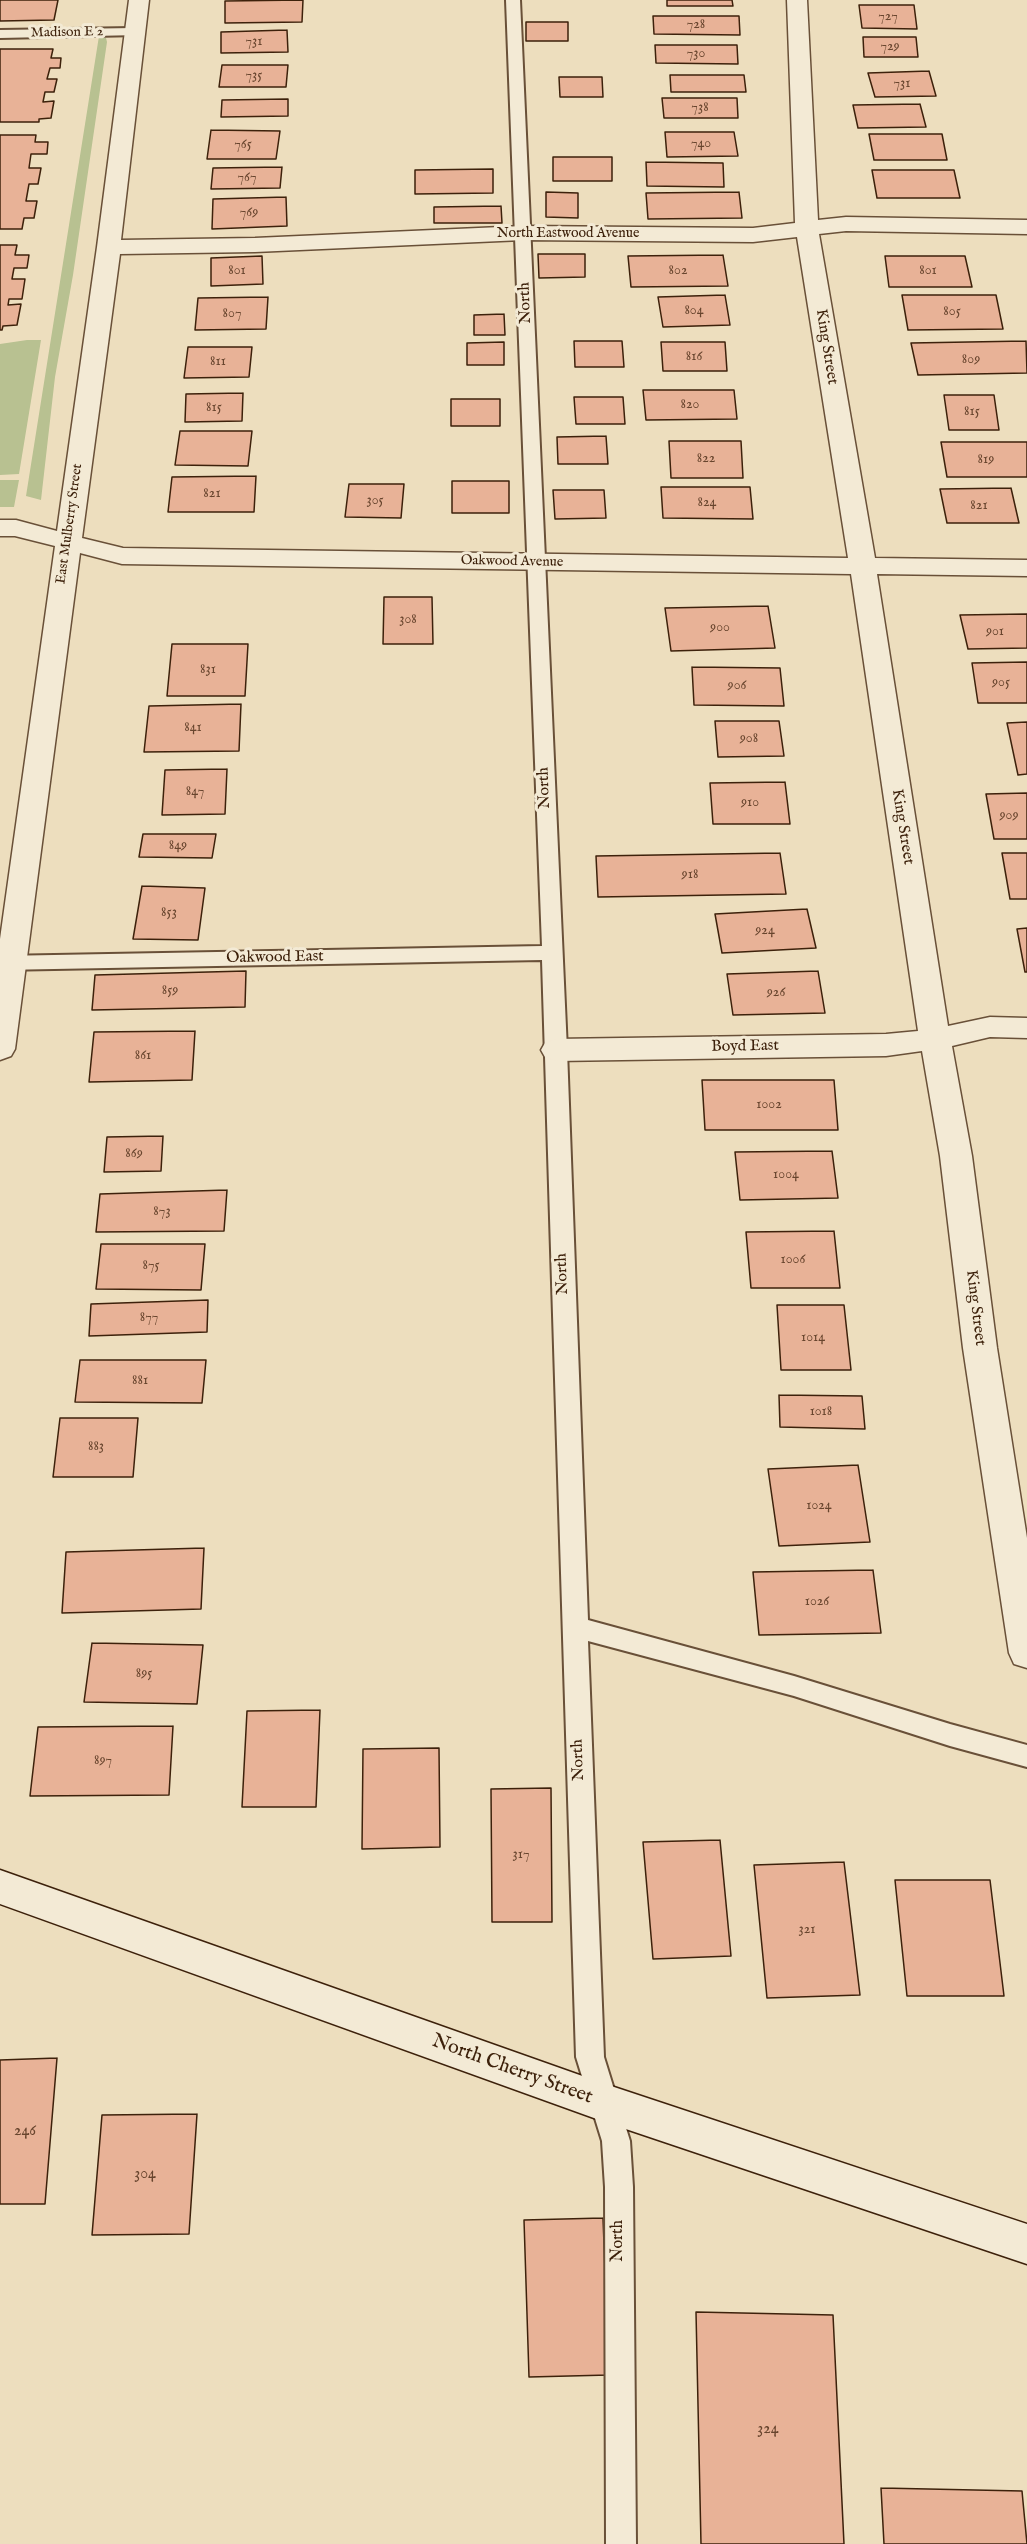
<!DOCTYPE html>
<html>
<head>
<meta charset="utf-8">
<style>
  body { margin:0 }
  canvas { display:block; background:#eddebe }
</style>
</head>
<body>
<canvas width="1027" height="2544"></canvas>
<script>
const g = document.querySelector('canvas').getContext('2d');
g.lineJoin = 'round';
function fill(path, color) {
  g.fillStyle = color;
  g.fill(path, 'evenodd');
}
function toPath(rows) {
  const path = new Path2D();
  for (const r of rows) {
    path.moveTo(r[0], r[1]);
    for (let i = 2; i < r.length; i += 2) path.lineTo(r[i], r[i + 1]);
  }
  return path;
}
function trace(path, color, width, dash) {
  g.strokeStyle = color;
  g.lineWidth = width;
  g.lineCap = dash ? 'butt' : 'round';
  g.setLineDash(dash || []);
  g.stroke(path);
}
function drawText(font, color, halo, rows, align = 'center') {
  g.font = font + ' "IM FELL English",serif';
  g.lineWidth = 6;
  g.setLineDash([]);
  g.textBaseline = 'middle';
  g.strokeStyle = halo;
  g.fillStyle = color;
  for (const [text, x, y, turn = 0] of rows) {
    g.save();
    g.translate(x, y);
    g.rotate((+turn || 0) * Math.PI / 180);
    g.textAlign = isNaN(turn) ? turn : align;
    if (halo) g.strokeText(text, 0, 0);
    g.fillText(text, 0, 0);
    g.restore();
  }
}
fill(toPath([
  [99,36,106,38,107,42,73,275,55,377,41,500,26,496],
  [27,340,41,340,19,474,0,475,0,344],
  [0,480,19,480,14,507,0,507]
]), '#b8c191');
const building = toPath([
  [0,0,58,0,54,20,0,21,0,0],
  [303,0,302,22,225,23,225,1,303,0],
  [667,0,732,0,733,6,667,6,667,0],
  [859,5,914,5,917,29,862,28,859,5],
  [653,16,739,16,740,35,654,34,653,16],
  [526,22,568,22,568,41,526,41,526,22],
  [287,30,288,52,221,53,221,32,287,30],
  [863,37,916,37,918,57,864,57,863,37],
  [655,45,737,45,738,64,656,63,655,45],
  [0,49,53,49,51,58,61,58,60,68,50,68,47,79,57,79,54,92,45,92,43,102,54,101,51,118,39,119,39,122,0,122,0,49],
  [222,65,288,65,286,87,219,87,222,65],
  [929,71,936,96,875,97,868,73,929,71],
  [670,75,744,75,746,92,671,92,670,75],
  [559,77,602,77,603,97,560,97,559,77],
  [662,98,737,98,738,118,664,118,662,98],
  [288,99,288,116,221,117,222,100,288,99],
  [920,104,926,127,858,128,853,105,920,104],
  [211,130,280,131,276,159,207,159,211,130],
  [665,132,734,132,738,156,667,157,665,132],
  [869,134,942,134,947,160,874,160,869,134],
  [0,135,36,135,35,142,48,142,47,154,31,154,29,168,41,168,38,184,29,184,26,201,37,201,34,218,24,218,22,229,0,229,0,135],
  [553,157,612,157,612,181,553,181,553,157],
  [646,162,723,163,724,187,647,186,646,162],
  [282,167,280,188,211,189,213,168,282,167],
  [493,169,493,193,415,194,415,170,493,169],
  [872,170,954,170,960,198,877,198,872,170],
  [546,192,578,193,578,218,546,217,546,192],
  [739,192,742,218,648,219,646,193,739,192],
  [286,197,287,226,212,229,213,199,286,197],
  [501,206,502,223,434,223,434,207,501,206],
  [0,245,17,245,15,255,29,255,27,268,14,268,12,279,25,279,22,299,9,299,8,305,21,304,17,325,3,326,2,330,0,330,0,245],
  [538,254,585,254,585,277,539,278,538,254],
  [723,255,728,286,631,287,628,256,723,255],
  [262,256,263,284,211,286,211,258,262,256],
  [885,256,965,256,972,287,889,287,885,256],
  [725,295,730,325,663,327,658,297,725,295],
  [902,295,996,295,1003,329,908,330,902,295],
  [268,297,266,329,195,330,198,298,268,297],
  [504,314,505,335,474,335,474,315,504,314],
  [574,341,622,341,624,367,575,367,574,341],
  [1026,341,1027,373,918,375,911,343,1026,341],
  [504,342,504,365,467,365,467,343,504,342],
  [661,342,725,342,727,371,663,371,661,342],
  [188,347,252,347,249,377,184,378,188,347],
  [643,390,734,390,737,419,646,420,643,390],
  [243,393,242,421,185,422,186,394,243,393],
  [944,395,994,395,999,430,949,430,944,395],
  [574,397,623,397,625,424,576,424,574,397],
  [451,399,500,399,500,426,451,426,451,399],
  [180,431,252,431,248,466,175,465,180,431],
  [606,436,608,464,558,464,557,437,606,436],
  [669,441,741,441,743,478,671,478,669,441],
  [941,442,1027,442,1027,477,947,477,941,442],
  [256,476,254,512,168,512,172,477,256,476],
  [452,481,509,481,509,513,452,513,452,481],
  [349,484,404,484,401,518,345,517,349,484],
  [661,487,750,487,753,519,663,518,661,487],
  [1011,488,1019,523,947,523,940,489,1011,488],
  [553,490,604,490,606,518,555,519,553,490],
  [384,597,432,597,433,644,383,644,384,597],
  [768,606,775,648,671,651,665,608,768,606],
  [1027,614,1027,648,968,649,960,615,1027,614],
  [172,644,248,644,245,696,167,696,172,644],
  [1027,662,1027,703,978,703,972,663,1027,662],
  [692,667,780,668,784,706,694,705,692,667],
  [241,704,239,751,144,752,149,706,241,704],
  [715,721,779,721,784,756,718,757,715,721],
  [1027,722,1027,774,1018,775,1007,723,1027,722],
  [227,769,225,814,162,815,165,770,227,769],
  [785,782,790,824,713,824,710,783,785,782],
  [1027,793,1027,839,994,839,986,794,1027,793],
  [143,834,216,834,212,858,139,857,143,834],
  [780,853,786,894,598,897,596,856,780,853],
  [1002,853,1027,853,1027,899,1010,899,1002,853],
  [142,886,205,888,198,940,133,939,142,886],
  [807,909,816,948,722,953,715,914,807,909],
  [1027,928,1027,972,1025,972,1017,929,1027,928],
  [246,971,245,1007,92,1010,95,975,246,971],
  [818,971,825,1013,733,1015,727,974,818,971],
  [195,1031,192,1080,89,1082,94,1032,195,1031],
  [702,1080,834,1080,838,1130,705,1130,702,1080],
  [163,1136,161,1171,104,1172,107,1137,163,1136],
  [832,1151,838,1198,740,1200,735,1152,832,1151],
  [227,1190,224,1231,96,1232,100,1194,227,1190],
  [834,1231,840,1288,751,1288,746,1232,834,1231],
  [101,1244,205,1244,201,1290,96,1289,101,1244],
  [208,1300,207,1332,89,1336,91,1304,208,1300],
  [777,1305,844,1305,851,1370,781,1370,777,1305],
  [80,1360,206,1360,202,1403,75,1402,80,1360],
  [779,1395,862,1396,865,1429,780,1427,779,1395],
  [60,1418,138,1418,133,1477,53,1477,60,1418],
  [858,1465,870,1542,779,1546,768,1469,858,1465],
  [204,1548,201,1609,62,1613,66,1552,204,1548],
  [873,1570,881,1633,759,1635,753,1572,873,1570],
  [92,1643,203,1645,197,1704,84,1702,92,1643],
  [320,1710,316,1807,242,1807,247,1711,320,1710],
  [173,1726,169,1795,30,1796,38,1727,173,1726],
  [439,1748,440,1847,362,1849,363,1749,439,1748],
  [551,1788,552,1922,492,1922,491,1789,551,1788],
  [720,1840,731,1956,653,1959,643,1842,720,1840],
  [844,1862,860,1995,767,1998,754,1865,844,1862],
  [895,1880,990,1880,1004,1996,907,1996,895,1880],
  [57,2058,45,2204,0,2204,0,2060,57,2058],
  [197,2114,189,2234,92,2235,102,2115,197,2114],
  [603,2218,609,2375,529,2377,524,2220,603,2218],
  [696,2312,833,2315,844,2544,701,2544,696,2312],
  [881,2488,1022,2491,1027,2544,884,2544,881,2488]
]);
fill(building, '#e8b297');
trace(building, '#3d210b', 1.5);
const service = toPath([
  [506,0,520,0,567,1050,588,1620,794,1676,950,1724,1027,1745,1027,1767,950,1746,794,1696,588,1641,604,2057,630,2141,633,2187,636,2544,606,2544,605,2187,602,2141,576,2057,542,960,0,970,0,956,542,946,506,0],
  [134,28,141,32,139,35,0,38,0,30,134,28]
]);
const minor = toPath([
  [129,0,149,0,121,240,255,238,523,226,753,228,795,223,787,0,807,0,818,220,846,217,1027,220,1027,234,846,231,819,234,875,558,1027,560,1027,576,877,574,948,1026,990,1017,1027,1018,1027,1038,990,1037,952,1046,972,1156,997,1348,1027,1538,1027,1668,1014,1664,1009,1653,963,1348,940,1156,922,1051,886,1056,556,1061,545,1057,541,1050,545,1043,556,1039,886,1034,918,1031,851,574,122,564,80,553,15,1049,11,1056,0,1060,0,939,55,546,15,536,0,536,0,520,16,520,57,531,97,247,129,0],
  [797,237,848,558,123,548,82,538,120,254,255,252,523,240,753,242,797,237]
]);
const secondary = toPath([
  [0,1870,605,2084,1027,2224,1027,2264,605,2122,0,1904,0,1870]
]);
trace(service, '#695038', 4);
trace(minor, '#695038', 3);
trace(secondary, '#3d210b', 3);
fill(service, '#f3ead5');
fill(minor, '#f3ead5');
fill(secondary, '#f3ead5');
drawText('14px', '#68452e', null, [
  ["727",888,17],
  ["728",696,25],
  ["731",254,42],
  ["729",890,47],
  ["730",696,54],
  ["735",254,76],
  ["731",902,84],
  ["738",700,108],
  ["740",701,144],
  ["765",243,145],
  ["767",247,178],
  ["769",249,213],
  ["801",237,271],
  ["802",678,271],
  ["801",928,271],
  ["804",694,311],
  ["805",952,312],
  ["807",232,314],
  ["816",694,357],
  ["809",971,360],
  ["811",218,362],
  ["820",690,405],
  ["815",214,408],
  ["815",972,412],
  ["822",706,459],
  ["819",986,460],
  ["821",212,494],
  ["305",375,501],
  ["824",707,503],
  ["821",979,506],
  ["308",408,620],
  ["900",720,628],
  ["901",995,632],
  ["831",208,670],
  ["905",1001,683],
  ["906",737,686],
  ["841",193,728],
  ["908",749,739],
  ["847",195,792],
  ["910",750,803],
  ["909",1009,816],
  ["849",178,846],
  ["918",690,875],
  ["853",169,913],
  ["924",765,931],
  ["859",170,991],
  ["926",776,993],
  ["861",143,1056],
  ["1002",769,1105],
  ["869",134,1154],
  ["1004",786,1175],
  ["873",162,1212],
  ["1006",793,1260],
  ["875",151,1266],
  ["877",149,1318],
  ["1014",813,1338],
  ["881",140,1381],
  ["1018",821,1412],
  ["883",96,1447],
  ["1024",819,1506],
  ["1026",817,1602],
  ["895",144,1674],
  ["897",103,1761],
  ["317",521,1855],
  ["321",807,1930]
]);
drawText('14px', '#3d210b', '#f3ead5', [
  ["Madison E 2",67,33,-1],
  ["North Eastwood Avenue",568,234],
  ["East Mulberry Street",70,524,-82],
  ["Oakwood Avenue",512,562,1]
]);
drawText('16px', '#3d210b', '#f3ead5', [
  ["North",526,303,-92],
  ["King Street",826,347,81],
  ["North",545,788,-92],
  ["King Street",902,827,81],
  ["Oakwood East",275,958,-1],
  ["Boyd East",745,1047,-1],
  ["North",563,1274,-92],
  ["King Street",975,1308,83],
  ["North",579,1760,-92],
  ["North",619,2241,-90]
]);
drawText('16px', '#68452e', null, [
  ["246",25,2132],
  ["304",145,2175],
  ["324",768,2430]
]);
drawText('20px', '#3d210b', '#f3ead5', [
  ["North Cherry Street",512,2070,20]
]);
</script>
</body>
</html>
